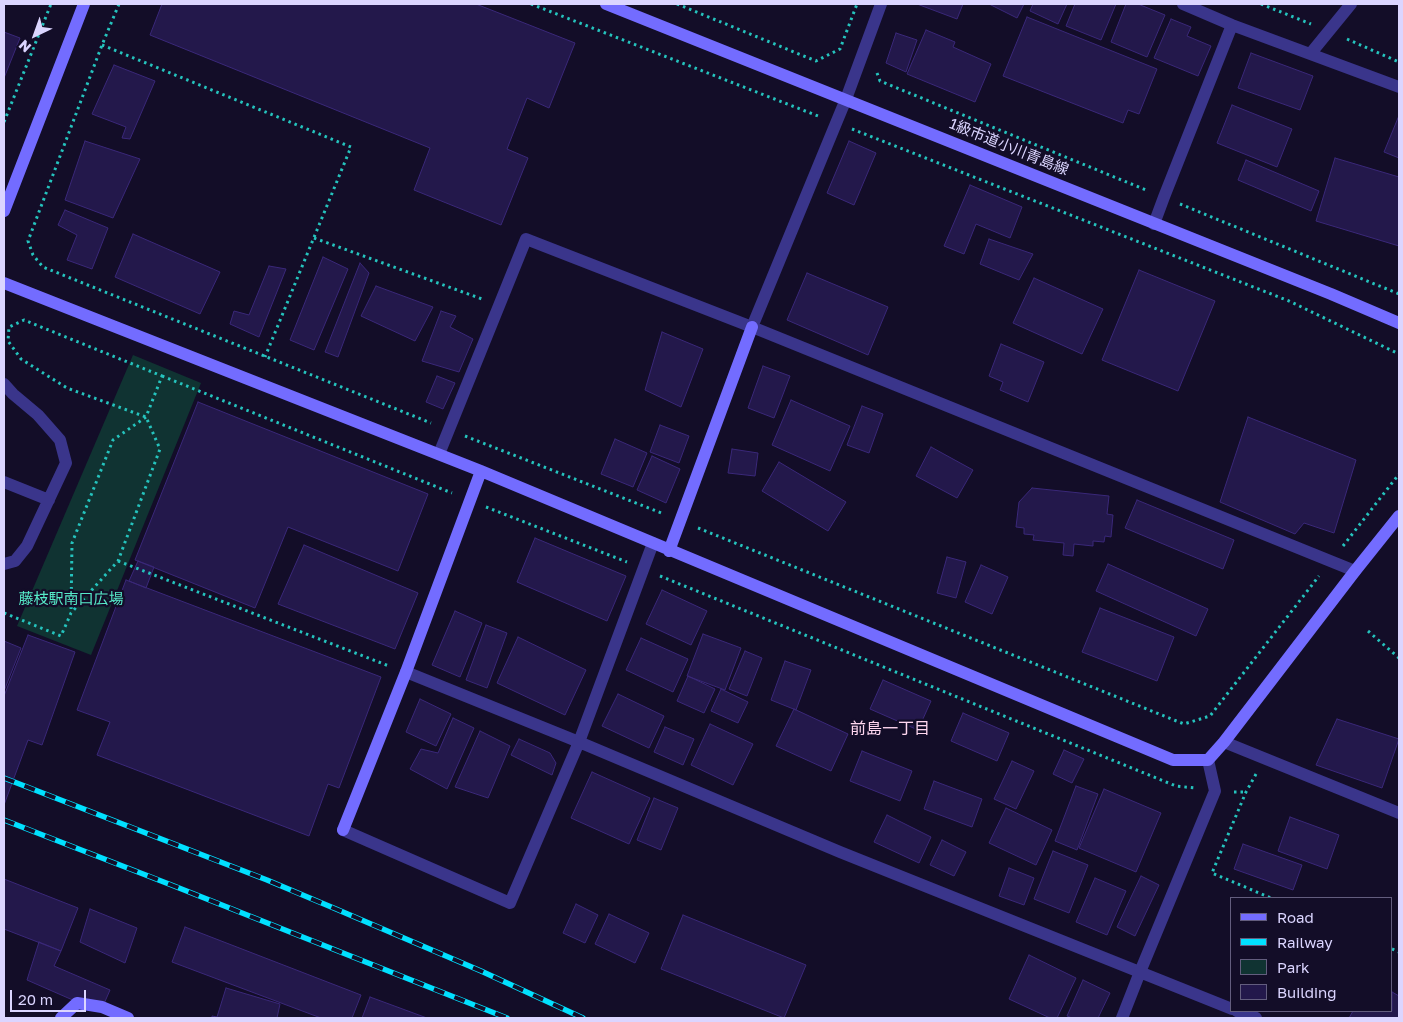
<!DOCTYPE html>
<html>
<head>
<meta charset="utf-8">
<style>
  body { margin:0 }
  #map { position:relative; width:1403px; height:1022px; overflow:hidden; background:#130d28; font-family:"Golos Text",sans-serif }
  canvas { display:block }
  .frame { position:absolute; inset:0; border:5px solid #dbd5ff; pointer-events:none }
  .legend { position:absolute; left:1230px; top:897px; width:162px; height:115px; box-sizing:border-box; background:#130d28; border:1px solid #635d7e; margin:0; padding:6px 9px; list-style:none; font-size:15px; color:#dbd5ff }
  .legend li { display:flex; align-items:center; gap:10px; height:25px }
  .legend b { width:25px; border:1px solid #635d7e }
  .north { position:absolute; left:10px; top:10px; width:50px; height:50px; -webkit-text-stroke:4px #130d28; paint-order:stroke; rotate:222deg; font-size:14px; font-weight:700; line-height:20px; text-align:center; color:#dbd5ff }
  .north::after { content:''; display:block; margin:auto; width:18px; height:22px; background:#dbd5ff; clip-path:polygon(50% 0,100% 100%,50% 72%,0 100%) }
  .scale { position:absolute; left:10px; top:990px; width:76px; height:22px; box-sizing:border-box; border:2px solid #dbd5ff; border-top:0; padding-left:6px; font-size:15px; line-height:18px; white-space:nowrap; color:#dbd5ff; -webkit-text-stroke:4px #130d28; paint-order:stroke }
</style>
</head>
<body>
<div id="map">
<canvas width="1403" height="1022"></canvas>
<div class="frame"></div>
<ul class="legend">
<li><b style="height:6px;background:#736cff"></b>Road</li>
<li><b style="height:6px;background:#01e0ff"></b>Railway</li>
<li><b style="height:14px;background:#103332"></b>Park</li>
<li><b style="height:14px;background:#23184b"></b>Building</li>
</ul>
<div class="north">N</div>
<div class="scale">20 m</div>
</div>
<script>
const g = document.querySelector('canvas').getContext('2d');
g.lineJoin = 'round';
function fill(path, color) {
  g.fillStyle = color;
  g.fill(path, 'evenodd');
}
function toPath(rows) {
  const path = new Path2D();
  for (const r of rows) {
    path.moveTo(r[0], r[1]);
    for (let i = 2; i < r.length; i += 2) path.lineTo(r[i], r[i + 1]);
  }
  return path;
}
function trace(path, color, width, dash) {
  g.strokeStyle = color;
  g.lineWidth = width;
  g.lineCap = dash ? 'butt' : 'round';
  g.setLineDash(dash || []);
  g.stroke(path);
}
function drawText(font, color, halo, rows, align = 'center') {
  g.font = font + ' "Golos Text","Noto Sans JP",sans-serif';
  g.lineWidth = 4.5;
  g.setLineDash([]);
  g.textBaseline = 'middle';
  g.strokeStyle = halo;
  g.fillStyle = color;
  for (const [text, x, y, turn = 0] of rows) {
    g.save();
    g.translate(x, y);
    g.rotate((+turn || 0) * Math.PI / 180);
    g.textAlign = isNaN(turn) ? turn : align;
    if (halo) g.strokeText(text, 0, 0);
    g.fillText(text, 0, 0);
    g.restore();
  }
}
fill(toPath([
  [133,355,201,383,91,655,17,626]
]), '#103332');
const building = toPath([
  [162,4,476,4,575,43,549,108,527,98,507,149,528,158,501,225,414,190,430,148,150,35,162,4],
  [917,4,963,4,957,19,917,4],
  [989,4,1024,4,1017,18,989,4],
  [1033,4,1067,4,1058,24,1030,11,1033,4],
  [1075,4,1116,4,1101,40,1066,26,1075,4],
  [1126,4,1138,4,1165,15,1147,57,1111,42,1126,4],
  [1027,17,1157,69,1139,114,1128,110,1123,123,1003,76,1027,17],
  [1171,19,1191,27,1187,36,1211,46,1198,76,1154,58,1171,19],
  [926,30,955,42,953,47,991,64,975,102,907,74,926,30],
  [4,32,20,38,4,78,4,32],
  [896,33,917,40,906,72,886,63,896,33],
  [1251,53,1313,76,1300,110,1238,88,1251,53],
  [114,65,155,81,130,139,122,138,126,127,92,114,114,65],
  [1232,105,1292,129,1277,167,1217,143,1232,105],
  [1398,118,1399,118,1399,158,1384,152,1398,118],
  [85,141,140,159,113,218,65,200,85,141],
  [849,141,876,153,854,205,827,193,849,141],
  [1335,158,1399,177,1399,246,1316,221,1335,158],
  [1246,160,1319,191,1311,211,1238,180,1246,160],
  [970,185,1022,207,1010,238,976,224,964,254,944,246,970,185],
  [65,210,108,228,92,269,67,260,77,235,58,225,65,210],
  [133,234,220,272,200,314,115,277,133,234],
  [989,239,1033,254,1019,280,980,264,989,239],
  [323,257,348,269,314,350,290,340,323,257],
  [360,263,369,273,338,357,325,352,360,263],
  [269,266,286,269,259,337,230,324,234,311,249,315,269,266],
  [1139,270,1215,301,1178,391,1102,360,1139,270],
  [807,273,888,307,868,355,787,320,807,273],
  [1034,278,1103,309,1082,354,1013,323,1034,278],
  [376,286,433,307,415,341,361,316,376,286],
  [441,311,456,316,450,327,473,339,459,372,422,361,441,311],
  [662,332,703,349,681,407,645,390,662,332],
  [1001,344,1044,362,1028,402,1000,390,1003,382,989,376,1001,344],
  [763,366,790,376,774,418,748,408,763,366],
  [437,376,455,383,443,409,426,402,437,376],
  [791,400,850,426,830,471,772,445,791,400],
  [198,402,428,494,398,571,288,527,255,608,135,560,198,402],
  [862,406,883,414,869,453,847,445,862,406],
  [1248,417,1356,460,1334,533,1304,523,1295,534,1220,502,1248,417],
  [660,425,689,436,679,463,650,452,660,425],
  [615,439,647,453,633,487,601,474,615,439],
  [931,447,973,470,957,498,916,476,931,447],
  [732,449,758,453,755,476,728,473,732,449],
  [652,456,680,469,666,503,637,490,652,456],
  [779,462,846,502,828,531,762,491,779,462],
  [1032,488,1109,496,1107,514,1113,515,1111,537,1105,536,1104,542,1093,541,1093,546,1074,544,1073,556,1063,555,1064,543,1033,540,1034,535,1024,534,1024,528,1016,527,1019,502,1032,488],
  [1137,500,1234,540,1223,569,1125,528,1137,500],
  [535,538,626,576,607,621,517,582,535,538],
  [304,545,418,593,395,649,278,604,304,545],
  [947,557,966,562,956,598,937,593,947,557],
  [138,561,154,567,146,588,129,581,138,561],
  [1108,564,1208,609,1196,636,1096,591,1108,564],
  [981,565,1008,577,992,614,965,602,981,565],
  [126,580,381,677,339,788,328,784,309,836,97,755,110,722,77,710,126,580],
  [662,590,707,611,691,645,646,624,662,590],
  [1100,608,1174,637,1157,681,1082,652,1100,608],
  [455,611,482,623,460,677,432,665,455,611],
  [486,625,507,633,487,688,466,680,486,625],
  [703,634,741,648,725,690,687,676,703,634],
  [28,635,75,652,42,745,28,740,4,805,4,696,28,635],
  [518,637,586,670,565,715,497,683,518,637],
  [641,638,688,659,673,692,626,670,641,638],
  [4,641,21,648,4,691,4,641],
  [745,651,762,658,747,696,729,689,745,651],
  [785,661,811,670,796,710,771,700,785,661],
  [688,676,715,689,704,713,677,701,688,676],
  [883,680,931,701,918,730,870,709,883,680],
  [721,689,748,702,738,723,711,711,721,689],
  [618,694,664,716,649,748,602,726,618,694],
  [420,699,451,714,436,746,406,732,420,699],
  [794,709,848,734,831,771,776,746,794,709],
  [963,713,1009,733,997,761,951,741,963,713],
  [453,718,474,728,447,789,410,769,421,749,438,753,453,718],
  [1337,719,1399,739,1382,788,1316,765,1337,719],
  [710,724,753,744,733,785,691,765,710,724],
  [665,727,694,739,683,765,654,752,665,727],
  [480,731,510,746,488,798,455,787,480,731],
  [519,739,550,753,556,763,552,775,511,755,519,739],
  [1064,750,1084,759,1072,783,1053,774,1064,750],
  [862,751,912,771,900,801,850,781,862,751],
  [1012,761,1034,771,1016,809,994,799,1012,761],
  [592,772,650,798,629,844,571,818,592,772],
  [934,781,982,799,972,827,924,809,934,781],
  [1076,786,1098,794,1077,850,1055,841,1076,786],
  [1104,789,1161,813,1136,872,1079,848,1104,789],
  [654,798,678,808,661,850,637,840,654,798],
  [1006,808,1052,830,1036,865,989,843,1006,808],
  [887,815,931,837,919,863,874,842,887,815],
  [1290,817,1339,835,1327,869,1278,851,1290,817],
  [942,840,966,852,954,876,930,865,942,840],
  [1243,844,1302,865,1293,890,1234,869,1243,844],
  [1053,851,1088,865,1069,913,1034,899,1053,851],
  [1009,868,1034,878,1024,905,999,896,1009,868],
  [1141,876,1159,885,1135,936,1117,927,1141,876],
  [1095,878,1126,891,1107,935,1076,922,1095,878],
  [4,879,78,908,61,951,4,929,4,879],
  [576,904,598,915,585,943,563,933,576,904],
  [90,909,137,928,125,963,80,942,90,909],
  [609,914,649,933,635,963,595,944,609,914],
  [683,915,806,965,784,1018,661,969,683,915],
  [185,927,361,995,352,1018,321,1018,172,962,185,927],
  [39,942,61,951,54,966,110,990,103,1006,75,1001,27,980,39,942],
  [1029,955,1076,978,1057,1018,1050,1018,1009,999,1029,955],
  [1083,980,1110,993,1098,1018,1072,1018,1067,1016,1083,980],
  [226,988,280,1004,277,1018,212,1018,212,1016,217,1017,226,988],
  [1392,992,1399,996,1399,1018,1349,1018,1353,1011,1392,1011,1392,992],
  [370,997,427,1018,362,1018,370,997]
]);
fill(building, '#23184b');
trace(building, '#3a2879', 1);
trace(toPath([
  [119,4,102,45,28,241,33,255,43,267,431,423],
  [531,4,818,116],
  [677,4,816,61,840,49,857,4],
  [1261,4,1311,24],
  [1347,39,1399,62],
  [102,45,351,147,265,357],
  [877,73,880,81,1146,190],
  [4,122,51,4],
  [852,129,1289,301,1399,354],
  [1180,204,1399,294],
  [314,238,482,299],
  [162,376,452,493],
  [465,436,664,514],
  [486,507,627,562],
  [698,528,1184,724,1210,716,1319,576],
  [1343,546,1399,474],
  [118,561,389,666],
  [660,576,1176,786,1195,788],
  [4,613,61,636,71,613,118,561,160,449,146,417,67,388,21,359,8,341,9,327,24,320,162,376,146,417,113,440,72,543,71,613],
  [1368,631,1399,658],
  [1256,774,1246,792,1212,873,1271,898],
  [1234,792,1246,792],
  [1392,949,1399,952]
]), '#25c3bd', 3, [2.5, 4]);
trace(toPath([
  [1183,4,1232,25,1399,87],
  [1311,53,1351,4],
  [1154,224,1164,197,1232,25],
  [752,327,846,99,881,4],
  [4,384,13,394,38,415,60,440,66,463,27,546,15,561,4,564],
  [439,454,526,239,752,327,1355,571],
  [4,482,49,500],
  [406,672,579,742,840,852,1232,1009],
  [1224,742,1399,813],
  [343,830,510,903,579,742,653,543],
  [1237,1011,1256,1018],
  [1122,1018,1140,972,1215,791,1208,760]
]), '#3a358b', 12);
trace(toPath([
  [606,4,1331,294,1399,323],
  [4,211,84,4],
  [4,283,481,471,1173,760,1208,760,1224,742,1355,571,1399,516],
  [669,551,752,327],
  [343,830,406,672,481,471],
  [61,1018,77,1003,102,1007,128,1018]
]), '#736cff', 12);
const rail = toPath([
  [4,778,267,880,336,909,481,971,583,1018],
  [4,820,174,886,507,1018]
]);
trace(rail, '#01e0ff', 5.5);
trace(rail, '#130d28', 4, [11]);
drawText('15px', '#dbd5ff', '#130d28', [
  ["1級市道小川青島線",1009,147,22]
]);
drawText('15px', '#56eac8', '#130d28', [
  ["藤枝駅南口広場",71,599]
]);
drawText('16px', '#ffd7f0', '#130d28', [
  ["前島一丁目",890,729]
]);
</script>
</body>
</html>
